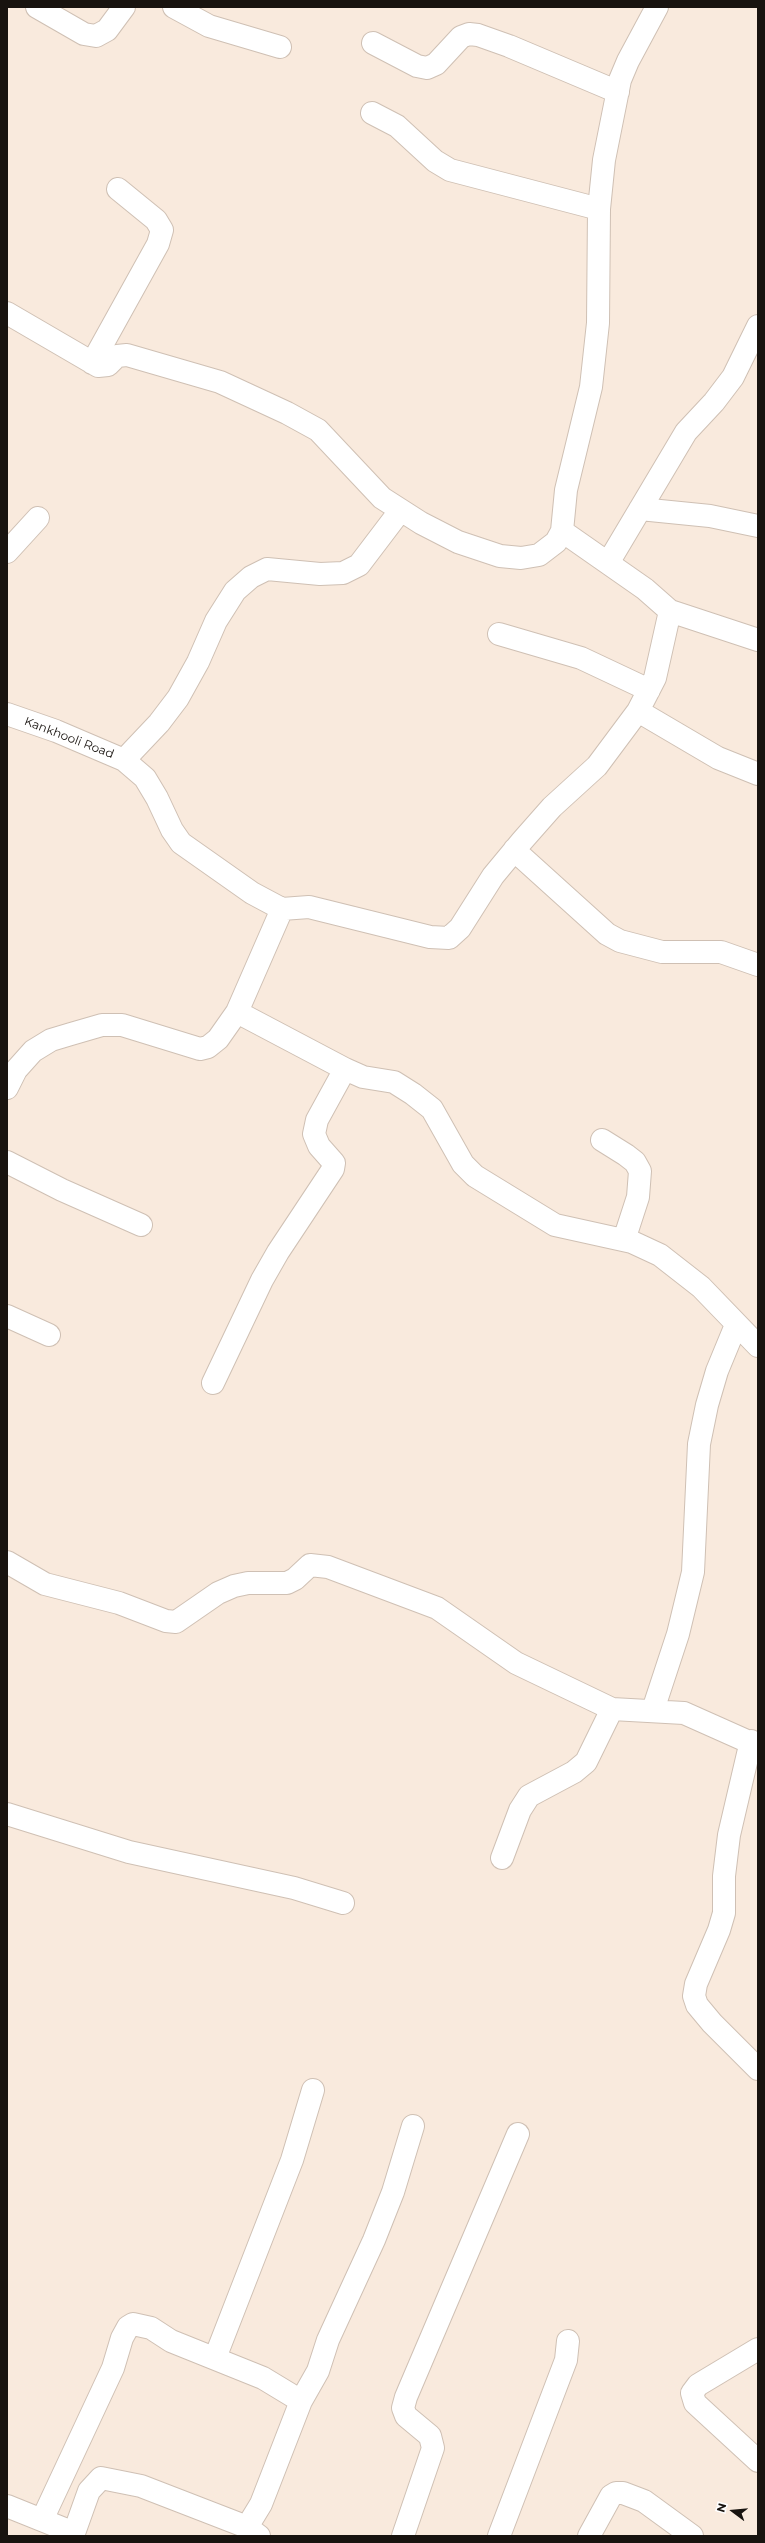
<!DOCTYPE html>
<html>
<head>
<meta charset="utf-8">
<style>
  body { margin:0 }
  #map { position:relative; width:765px; height:2543px; overflow:hidden; background:#f9eadd; font-family:Montserrat,sans-serif }
  canvas { display:block }
  .frame { position:absolute; inset:0; border:8px solid #18130f; pointer-events:none }
  .north { position:absolute; left:713px; top:2491px; width:40px; height:40px; -webkit-text-stroke:3px #fff; paint-order:stroke; rotate:286deg; font-size:11px; font-weight:700; line-height:16px; text-align:center; color:#18130f }
  .north::after { content:''; display:block; margin:auto; width:14px; height:18px; background:#18130f; clip-path:polygon(50% 0,100% 100%,50% 72%,0 100%) }
</style>
</head>
<body>
<div id="map">
<canvas width="765" height="2543"></canvas>
<div class="frame"></div>
<div class="north">N</div>
</div>
<script>
const g = document.querySelector('canvas').getContext('2d');
g.lineJoin = 'round';
function toPath(rows) {
  const path = new Path2D();
  for (const r of rows) {
    path.moveTo(r[0], r[1]);
    for (let i = 2; i < r.length; i += 2) path.lineTo(r[i], r[i + 1]);
  }
  return path;
}
function trace(path, color, width, dash) {
  g.strokeStyle = color;
  g.lineWidth = width;
  g.lineCap = dash ? 'butt' : 'round';
  g.setLineDash(dash || []);
  g.stroke(path);
}
function drawText(font, color, halo, rows, align = 'center') {
  g.font = font + ' Montserrat,sans-serif';
  g.lineWidth = 3;
  g.setLineDash([]);
  g.textBaseline = 'middle';
  g.strokeStyle = halo;
  g.fillStyle = color;
  for (const [text, x, y, turn = 0] of rows) {
    g.save();
    g.translate(x, y);
    g.rotate((+turn || 0) * Math.PI / 180);
    g.textAlign = isNaN(turn) ? turn : align;
    if (halo) g.strokeText(text, 0, 0);
    g.fillText(text, 0, 0);
    g.restore();
  }
}
const minor = toPath([
  [37,7,84,34,96,36,107,30,124,7],
  [174,7,209,26,280,47],
  [657,7,628,61,620,80,604,160,599,209,598,323,591,387,566,490,562,531,645,589,670,611,758,640],
  [373,43,417,66,427,68,436,64,461,37,469,34,478,35,509,46,618,92],
  [372,113,397,126,435,161,450,170,599,209],
  [7,313,98,366,108,365,117,356,127,355,220,382,287,413,318,430,382,498,421,523,458,542,500,556,521,558,539,555,556,542,562,531],
  [92,363,158,244,162,230,156,220,118,189],
  [640,509,710,516,758,526],
  [7,552,38,518],
  [608,563,686,432,714,402,733,377,758,326],
  [499,634,581,658,649,690],
  [638,711,718,758,758,774],
  [7,714,56,731,124,760,145,778,157,798,172,830,181,843,252,893,282,909],
  [124,760,159,723,178,698,198,662,216,621,235,591,251,577,267,569,320,574,343,573,359,565,400,511],
  [514,850,607,934,620,941,662,952,721,952,758,965],
  [282,909,309,907,430,937,449,938,460,928,493,876,522,841,552,807,597,766,638,711,655,678,670,611],
  [237,1012,282,909],
  [7,1088,16,1070,33,1051,51,1040,71,1034,102,1025,122,1025,200,1049,208,1047,218,1039,237,1012,345,1069,363,1077,394,1082,413,1094,432,1109,463,1164,475,1176,555,1225,632,1242,660,1255,701,1287,758,1346],
  [602,1140,626,1155,635,1162,640,1171,638,1197,624,1240],
  [7,1162,62,1190,141,1225],
  [7,1316,49,1335],
  [213,1383,262,1280,278,1252,333,1169,334,1163,319,1146,314,1134,317,1120,345,1069],
  [7,1562,45,1584,119,1603,166,1621,176,1622,218,1593,234,1586,248,1583,287,1583,295,1579,310,1565,328,1567,437,1608,516,1663,612,1709,684,1713,758,1746],
  [653,1710,678,1634,693,1572,699,1444,707,1405,717,1371,736,1325],
  [751,1741,729,1835,724,1876,724,1913,719,1930,696,1984,694,1996,697,2005,712,2023,758,2069],
  [7,1814,129,1852,294,1888,343,1903],
  [502,1858,520,1810,529,1796,574,1772,586,1762,612,1709],
  [758,2349,698,2385,692,2393,695,2403,758,2461],
  [215,2358,292,2160,313,2090],
  [7,2506,74,2533,74,2536],
  [42,2520,113,2368,122,2338,128,2327,133,2324,151,2328,171,2341,263,2378,301,2401],
  [74,2533,89,2491,101,2478,141,2486,247,2527],
  [259,2536,247,2527,261,2504,301,2401,318,2371,328,2340,374,2240,393,2192,413,2126],
  [403,2536,433,2448,430,2436,406,2416,403,2408,406,2397,518,2134],
  [499,2536,566,2360,568,2341],
  [589,2536,611,2496,616,2493,623,2493,644,2501,692,2536]
]);
trace(minor, '#cfc0b4', 24);
trace(minor, '#fff', 22);
drawText('12px', '#18130f', '#fff', [
  ["Kankhooli Road",69,738,21]
]);
</script>
</body>
</html>
